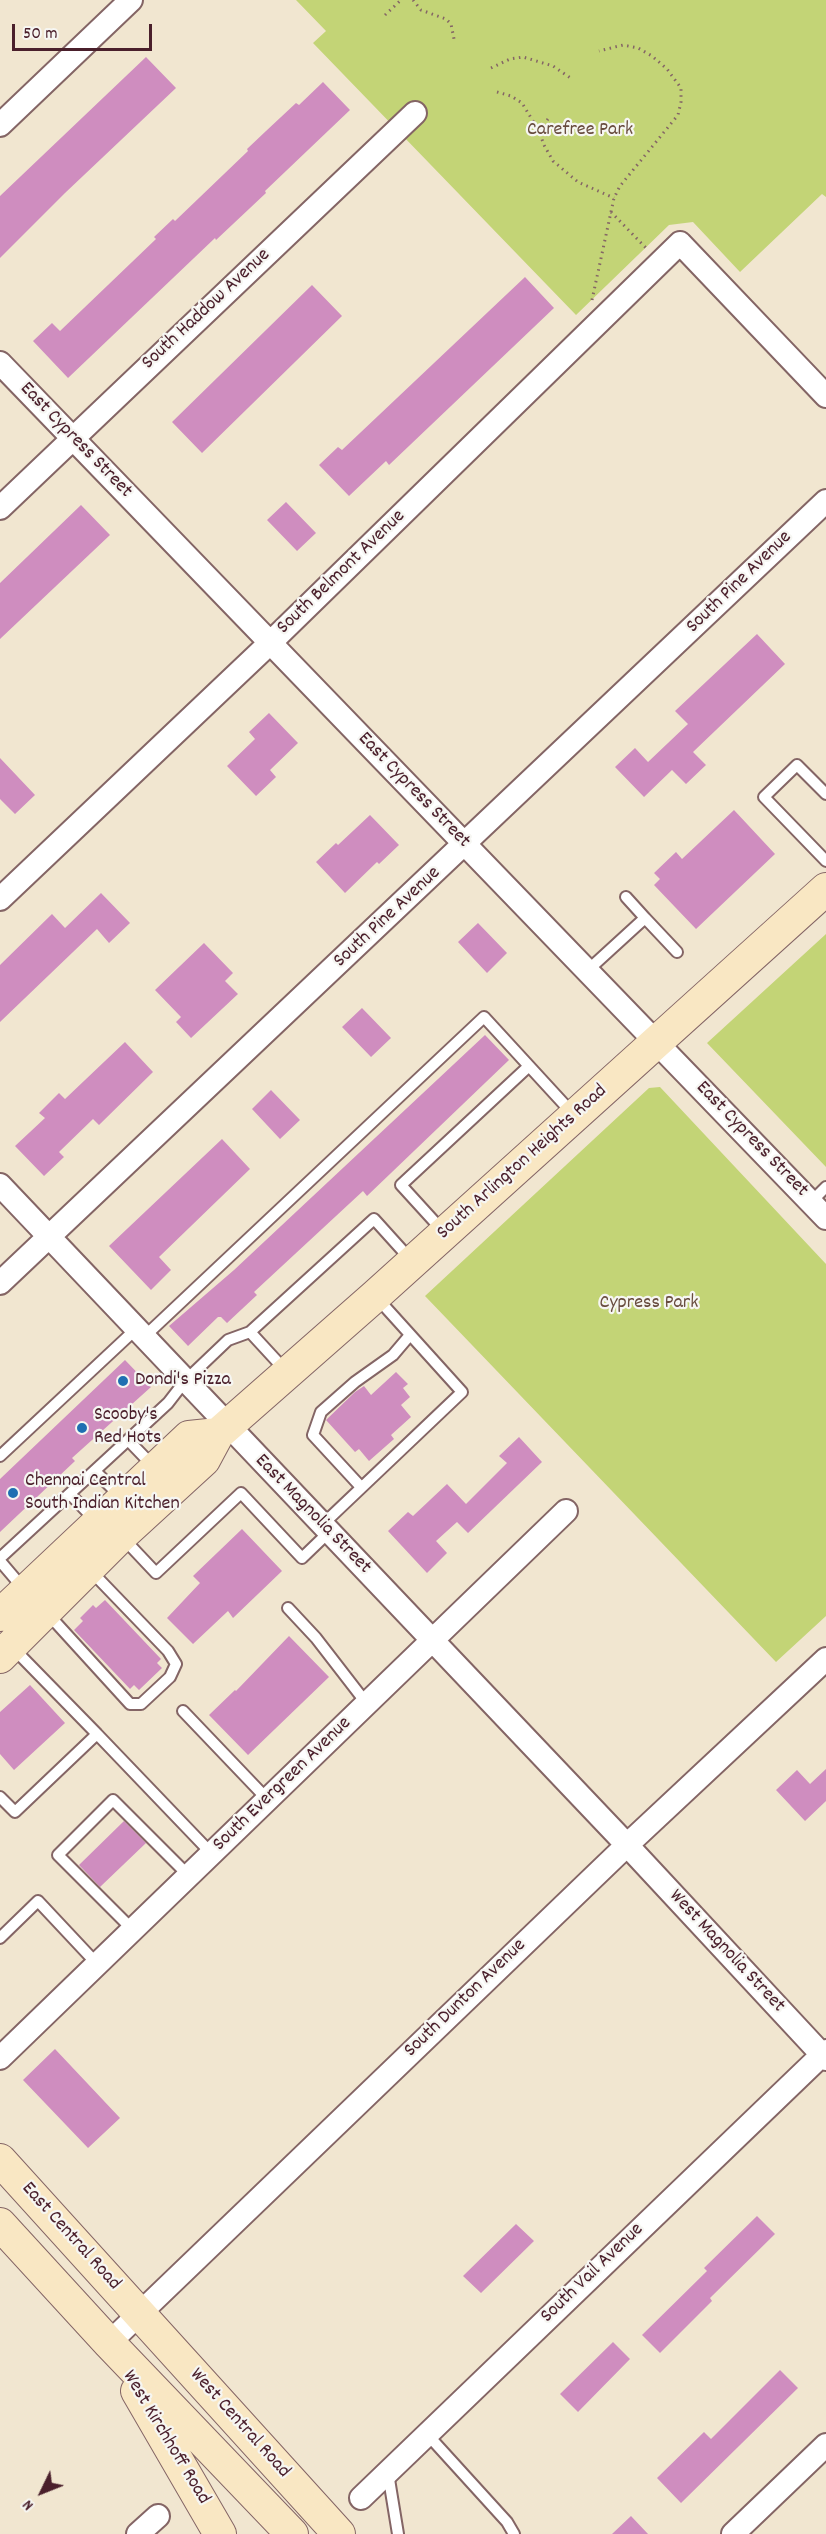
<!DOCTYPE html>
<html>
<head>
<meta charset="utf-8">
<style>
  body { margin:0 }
  #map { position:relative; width:826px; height:2534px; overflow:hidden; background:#f1e6d0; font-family:Dekko,sans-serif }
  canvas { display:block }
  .north { position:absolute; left:12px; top:2462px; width:60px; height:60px; -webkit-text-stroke:4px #f6f6f2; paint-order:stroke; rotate:227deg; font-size:16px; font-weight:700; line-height:24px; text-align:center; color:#4a1f2b }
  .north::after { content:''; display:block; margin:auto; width:21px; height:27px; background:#4a1f2b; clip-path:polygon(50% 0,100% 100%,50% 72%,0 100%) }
  .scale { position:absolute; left:12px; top:24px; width:140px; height:27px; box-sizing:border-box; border:3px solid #4a1f2b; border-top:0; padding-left:8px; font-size:18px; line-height:21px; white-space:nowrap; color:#4a1f2b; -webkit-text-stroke:4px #f6f6f2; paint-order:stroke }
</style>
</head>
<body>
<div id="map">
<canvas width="826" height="2534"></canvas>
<div class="north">N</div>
<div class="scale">50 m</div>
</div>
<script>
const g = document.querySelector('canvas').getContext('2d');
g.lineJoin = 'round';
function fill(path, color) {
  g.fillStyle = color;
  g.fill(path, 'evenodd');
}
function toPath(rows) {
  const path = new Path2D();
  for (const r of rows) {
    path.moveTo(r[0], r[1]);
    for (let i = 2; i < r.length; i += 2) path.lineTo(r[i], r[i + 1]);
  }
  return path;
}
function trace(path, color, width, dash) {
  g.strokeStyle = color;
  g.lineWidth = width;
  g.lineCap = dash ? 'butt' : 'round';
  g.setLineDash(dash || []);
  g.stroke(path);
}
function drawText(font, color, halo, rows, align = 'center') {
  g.font = font + ' Dekko,sans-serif';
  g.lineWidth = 4.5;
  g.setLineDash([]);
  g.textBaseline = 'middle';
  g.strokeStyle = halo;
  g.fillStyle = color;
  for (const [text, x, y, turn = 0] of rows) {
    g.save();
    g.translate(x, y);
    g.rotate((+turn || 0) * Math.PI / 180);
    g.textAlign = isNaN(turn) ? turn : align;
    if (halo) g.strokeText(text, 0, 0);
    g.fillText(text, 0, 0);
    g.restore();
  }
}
fill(toPath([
  [296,0,826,0,826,197,822,194,740,272,693,222,669,225,576,315,313,43,326,31],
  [826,934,826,1167,707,1043],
  [660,1087,826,1264,826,1616,776,1662,425,1296,649,1088]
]), '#c3d476');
fill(toPath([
  [146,57,176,88,65,193,0,258,0,196],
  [323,82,350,110,265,191,266,193,216,240,215,238,68,378,33,341,52,323,60,331,156,239,154,237,173,219,175,221,248,151,247,149,266,131,296,103,299,105],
  [525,277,554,308,389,465,386,461,349,496,319,465,338,447,342,450],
  [312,285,342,316,202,453,172,422],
  [286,502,316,533,297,551,267,520],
  [81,505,110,535,0,639,0,583],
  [757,634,785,664,693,752,706,765,686,784,672,770,644,797,615,767,635,748,648,762,688,724,675,711],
  [269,713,298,743,270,770,276,777,256,796,227,766,255,739,249,732],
  [0,758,35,795,15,814,0,799],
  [734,810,775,854,696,929,654,885,660,879,654,873,676,852,682,859],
  [370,815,399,845,379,864,377,862,345,893,316,862,336,843,338,845],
  [101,893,130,923,109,943,97,929,0,1022,0,965,52,914,65,928],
  [478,923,507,953,487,973,458,942],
  [204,943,233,973,225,981,238,994,191,1038,176,1022,181,1017,155,990],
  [362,1008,391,1038,371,1057,342,1027],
  [485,1035,509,1060,367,1196,363,1191,254,1292,257,1295,227,1323,221,1317,218,1317,188,1346,169,1326,234,1270],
  [125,1042,153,1072,99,1125,93,1119,59,1152,64,1157,44,1176,15,1146,45,1118,39,1113,59,1093,65,1099],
  [271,1090,300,1120,280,1139,252,1109],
  [222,1139,250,1169,159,1257,171,1270,151,1290,109,1246],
  [125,1360,151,1387,72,1458,75,1461,0,1532,0,1479],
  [396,1372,408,1384,403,1388,410,1397,401,1405,411,1417,391,1435,394,1439,369,1461,359,1449,355,1452,326,1420,355,1392,364,1386,371,1395],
  [519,1437,542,1462,468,1533,457,1522,436,1541,447,1553,427,1573,388,1531,408,1512,413,1516,447,1484,466,1504,507,1463,499,1456],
  [242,1529,282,1571,233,1618,228,1611,193,1644,167,1618,200,1583,193,1576],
  [105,1600,161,1659,157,1663,162,1668,139,1690,134,1685,130,1689,74,1630,83,1621,80,1618,93,1605,96,1608],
  [289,1636,329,1677,248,1755,209,1715,235,1690,236,1691],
  [30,1685,65,1723,14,1770,0,1754,0,1712],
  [826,1769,826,1801,805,1821,776,1790,797,1770,810,1784],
  [124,1821,146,1843,100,1887,79,1865],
  [55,2049,120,2118,88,2148,23,2080],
  [757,2216,775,2234,710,2298,712,2301,660,2353,642,2335,707,2271,704,2268],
  [516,2224,534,2241,481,2293,463,2276],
  [613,2342,630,2359,578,2412,560,2394],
  [780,2370,798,2388,681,2503,657,2478,704,2432,711,2439],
  [631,2516,648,2534,612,2534]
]), '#cf8dbf');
const service = toPath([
  [826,794,797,765,764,797,826,861],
  [626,897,645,918],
  [587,971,645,918,677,952],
  [811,1202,826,1187],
  [442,1230,401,1185,529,1066],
  [144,1337,484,1017,574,1115],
  [285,1370,250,1332,374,1219,411,1260],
  [128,1440,154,1467],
  [0,1456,136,1329],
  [95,1471,122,1498],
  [361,1487,313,1435,321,1412,355,1382,393,1355,410,1335],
  [70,1494,96,1521],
  [322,1525,462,1392,378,1299],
  [123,1538,156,1573,241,1493,302,1558,328,1533],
  [0,1558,168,1403,185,1381,228,1340,250,1332],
  [0,1561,23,1588],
  [288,1608,316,1638,367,1704],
  [48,1614,130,1704,141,1704,170,1677,176,1664,168,1651,90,1570],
  [183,1711,268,1800],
  [97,1734,212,1854],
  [0,1797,15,1812,97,1734,13,1648],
  [133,1930,58,1855,113,1800,189,1876],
  [0,1938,38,1901,98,1965],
  [427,2434,507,2522,514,2534],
  [388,2473,398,2534]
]);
const minor = toPath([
  [0,125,131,0],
  [0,363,826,1218],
  [0,508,415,113],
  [0,899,270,643,680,243,826,396],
  [0,1185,627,1845,826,2059],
  [0,1283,826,501],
  [0,2058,566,1511],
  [109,2343,627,1845,826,1659],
  [361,2498,826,2051],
  [138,2534,158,2516],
  [733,2534,826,2445]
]);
const secondary = toPath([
  [0,1615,189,1437,218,1434],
  [0,1657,121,1536,204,1460,218,1434,375,1296,826,889],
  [0,2160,339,2534],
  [0,2224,109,2343,292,2534],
  [137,2391,220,2534]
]);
trace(service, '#846565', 14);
trace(minor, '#846565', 26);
trace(secondary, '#846565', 34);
trace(toPath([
  [413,0,421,10,446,19,451,24,454,39],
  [385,15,401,0],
  [491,68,510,59,523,57,553,66,572,79],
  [497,92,511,96,522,103,539,131],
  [548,119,539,131,544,145,553,161,578,182,614,198],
  [611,212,646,248],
  [592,300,614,198,620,186,678,115,681,102,681,88,667,69,652,56,638,48,623,45,599,51]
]), '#846565', 3, [1.5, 4.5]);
trace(service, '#fff', 10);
trace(minor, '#fff', 22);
trace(secondary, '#f9e7c3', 32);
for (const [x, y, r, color] of [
  [123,1381,6,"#1f6fb2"],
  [82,1428,6,"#1f6fb2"],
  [13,1493,6,"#1f6fb2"]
]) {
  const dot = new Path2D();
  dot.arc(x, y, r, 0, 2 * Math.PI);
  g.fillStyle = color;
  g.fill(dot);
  trace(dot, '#f6f6f2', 2);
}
drawText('20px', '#684c3e', '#f6f6f2', [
  ["Carefree Park",580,131],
  ["Cypress Park",649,1304]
]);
drawText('20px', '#4a1f2b', '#f6f6f2', [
  ["South Haddow Avenue",207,310,-43],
  ["East Cypress Street",75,441,46],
  ["South Belmont Avenue",342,573,-44],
  ["South Pine Avenue",740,583,-44],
  ["East Cypress Street",413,791,46],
  ["South Pine Avenue",388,918,-43],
  ["East Cypress Street",751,1140,46],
  ["South Arlington Heights Road",523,1163,-42],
  ["East Magnolia Street",312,1515,46],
  ["South Evergreen Avenue",283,1785,-44],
  ["West Magnolia Street",726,1952,47],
  ["South Dunton Avenue",466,1999,-44],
  ["East Central Road",70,2237,48],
  ["South Vail Avenue",593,2274,-44],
  ["West Central Road",239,2424,48],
  ["West Kirchhoff Road",165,2438,59]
]);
drawText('20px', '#4a1f2b', '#f6f6f2', [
  ["Dondi's Pizza",135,1381],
  ["Scooby's",94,1416],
  ["Red Hots",94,1439],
  ["Chennai Central",25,1482],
  ["South Indian Kitchen",25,1505]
], 'left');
</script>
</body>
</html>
